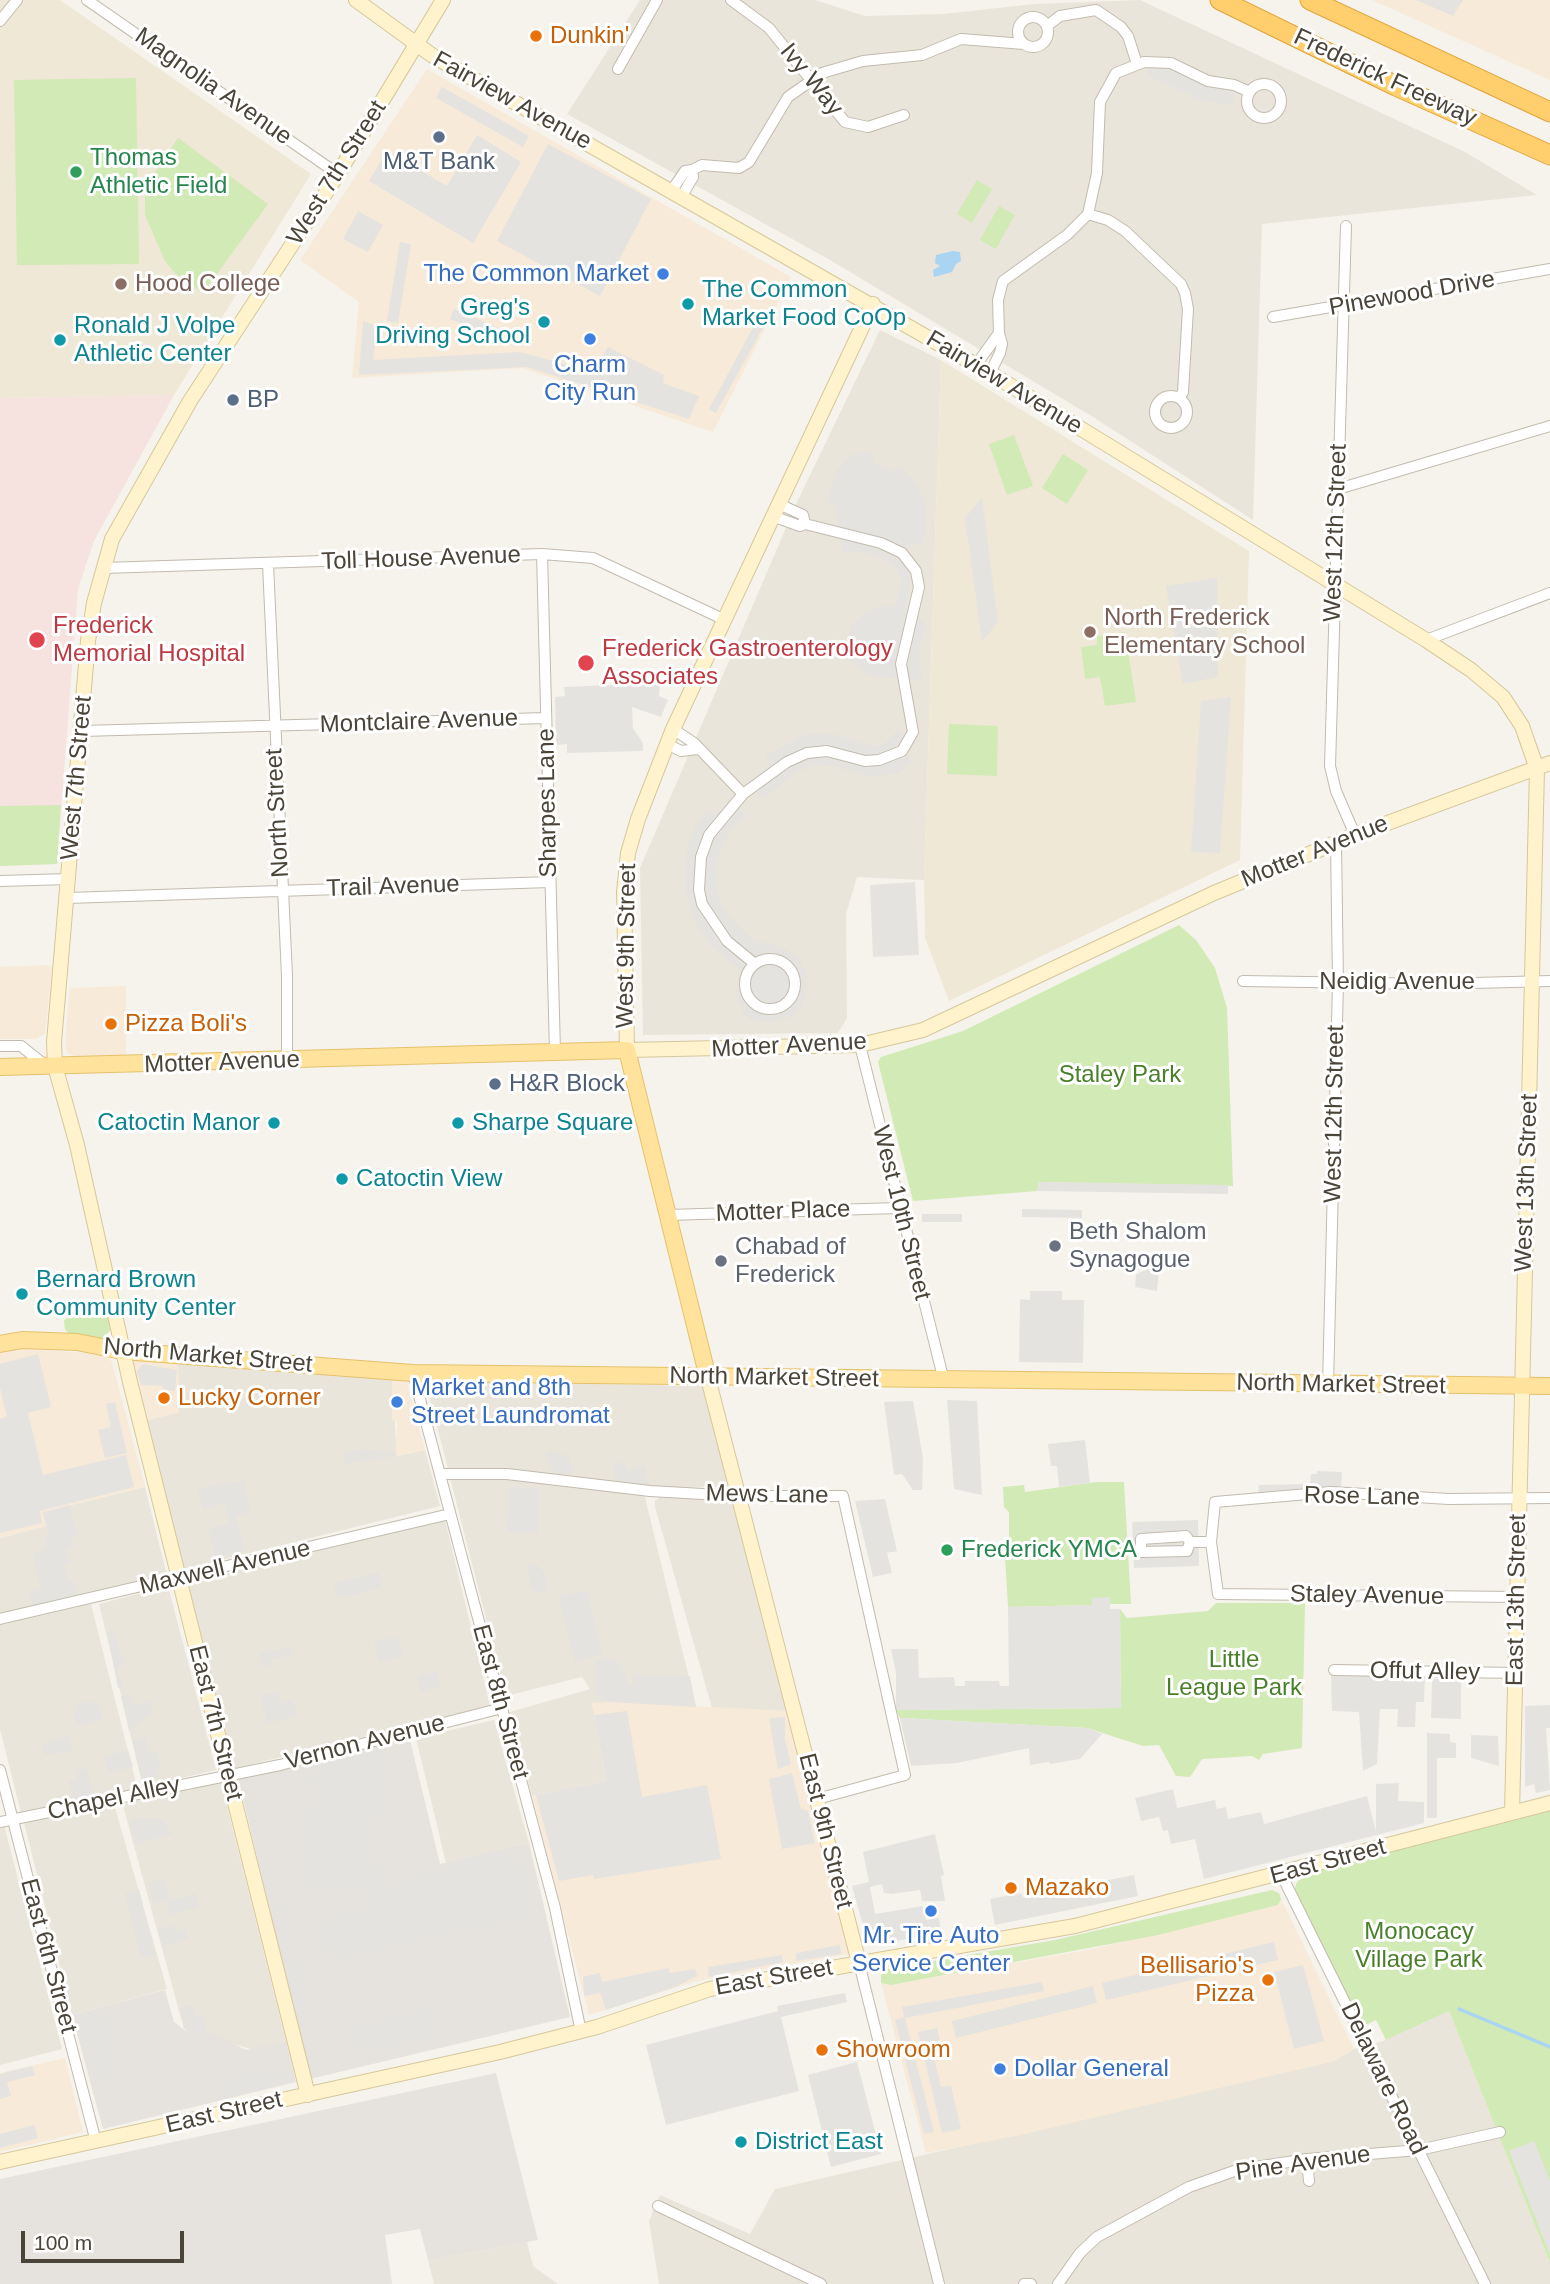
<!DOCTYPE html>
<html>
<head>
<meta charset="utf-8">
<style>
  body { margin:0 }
  #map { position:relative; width:1550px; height:2284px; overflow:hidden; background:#f6f3ec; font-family:Arial,sans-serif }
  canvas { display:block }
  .scale { position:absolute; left:21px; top:2231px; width:163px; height:32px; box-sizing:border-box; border:4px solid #4b4439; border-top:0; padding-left:9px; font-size:21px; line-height:24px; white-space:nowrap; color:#4b4439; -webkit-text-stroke:5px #fff; paint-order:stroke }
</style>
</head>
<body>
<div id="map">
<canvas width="1550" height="2284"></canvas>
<div class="scale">100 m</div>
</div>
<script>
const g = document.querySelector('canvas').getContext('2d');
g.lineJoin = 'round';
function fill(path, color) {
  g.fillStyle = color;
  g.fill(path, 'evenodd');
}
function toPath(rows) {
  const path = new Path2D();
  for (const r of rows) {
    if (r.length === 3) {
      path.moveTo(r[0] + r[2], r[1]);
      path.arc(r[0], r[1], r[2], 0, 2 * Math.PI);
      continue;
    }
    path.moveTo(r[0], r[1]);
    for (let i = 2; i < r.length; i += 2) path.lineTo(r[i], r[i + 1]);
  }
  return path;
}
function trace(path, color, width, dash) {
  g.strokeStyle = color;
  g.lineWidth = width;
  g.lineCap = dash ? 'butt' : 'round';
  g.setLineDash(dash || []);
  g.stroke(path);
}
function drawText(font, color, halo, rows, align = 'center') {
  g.font = font + ' Arial,sans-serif';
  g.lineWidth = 6;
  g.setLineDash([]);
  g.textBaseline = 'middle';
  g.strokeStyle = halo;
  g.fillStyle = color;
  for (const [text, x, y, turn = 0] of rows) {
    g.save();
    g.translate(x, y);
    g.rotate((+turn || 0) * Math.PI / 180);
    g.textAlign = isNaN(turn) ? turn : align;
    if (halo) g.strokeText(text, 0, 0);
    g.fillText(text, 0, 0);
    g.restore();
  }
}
fill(toPath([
  [640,0,815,0,865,16,943,14,1035,4,1140,0,1465,152,1537,195,1262,224,1253,520,1093,417,830,260,567,114],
  [880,330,941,360,924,880,857,877,846,914,847,1018,838,1033,643,1035,640,868,798,500],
  [178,1360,392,1379,397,1456,425,1450,440,1506,181,1570,144,1421,154,1418,177,1380],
  [431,1381,703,1386,730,1487,655,1487,614,1481,449,1472,428,1392],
  [502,1476,644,1493,696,1707,592,1703,606,1781,532,1796,510,1712,590,1689,582,1677,506,1696,450,1478],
  [145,1487,168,1580,0,1617,0,1538,46,1526,42,1512],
  [661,1496,733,1497,789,1711,712,1708,655,1507,655,1501],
  [445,1520,490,1706,232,1769,186,1583],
  [168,1586,216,1770,143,1787,99,1604],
  [91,1604,138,1791,22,1817,0,1729,0,1625],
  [494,1720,529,1843,446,1863,416,1738],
  [220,1778,286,2041,254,2050,226,2042,208,2031,184,2029,122,1802],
  [114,1804,167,1989,72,2015,24,1822],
  [4,1825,62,2049,0,2065,0,1826],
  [1449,2011,1550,2263,1550,2284,659,2284,649,2221,660,2195,750,2234,775,2189,1334,2061,1354,2049,1386,2040],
  [527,2242,533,2266,558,2284,434,2284,428,2260]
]), '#eae5da');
fill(toPath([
  [1372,0,1550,0,1550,80],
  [427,69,791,277,713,432,522,368,352,378,359,302,300,260],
  [48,965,52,968,45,1034,36,1039,0,1039,0,967],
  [126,986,126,1056,76,1057,67,1053,65,1043,70,988],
  [15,1348,106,1354,112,1362,145,1487,42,1512,46,1526,0,1538,0,1351],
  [135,1355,178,1360,179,1413,144,1421,127,1361],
  [392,1379,407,1381,425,1450,396,1456,397,1421,392,1420],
  [609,1702,789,1711,849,1954,697,1981,589,2015,532,1796,606,1781,592,1703],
  [1281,1899,1354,2049,1334,2061,1016,2136,926,2153,881,1983,891,1985,1092,1949,1278,1905],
  [65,2058,83,2132,0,2152,0,2073]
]), '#f7ead8');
fill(toPath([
  [409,1736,440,1864,529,1843,570,2017,310,2079,238,1777],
  [165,1990,174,2022,186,2031,208,2031,246,2050,286,2041,296,2082,103,2129,72,2015],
  [496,2073,538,2240,428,2260,420,2229,385,2235,392,2284,0,2284,0,2179]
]), '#e6e2dd');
fill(toPath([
  [0,0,60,0,311,174,174,395,0,398],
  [941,360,1249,551,1240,860,949,1001,925,938,924,880]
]), '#efe8d6');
fill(toPath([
  [174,395,94,541,78,589,57,864,0,866,0,398]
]), '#f6e3e0');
fill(toPath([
  [136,78,139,264,17,265,14,80],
  [178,138,268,204,203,293,176,274,165,261,145,215,145,197,150,180],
  [977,180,992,189,972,223,957,214],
  [999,206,1015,215,996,249,980,240],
  [1014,435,1033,486,1007,495,989,444],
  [1063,454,1088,470,1067,504,1042,488],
  [1125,632,1136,702,1105,706,1100,677,1085,679,1081,647,1097,645,1097,636],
  [949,724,998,726,997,776,947,774],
  [61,805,57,864,0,866,0,806],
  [1179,925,1196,940,1215,968,1227,1008,1233,1186,1039,1182,1037,1191,913,1201,878,1062,881,1057,963,1031],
  [107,1306,112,1328,104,1337,99,1340,71,1335,65,1330,64,1321,68,1316],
  [1097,1482,1124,1482,1131,1604,1110,1604,1110,1597,1092,1605,1008,1607,1004,1540,1009,1539,1009,1512,1004,1507,1003,1487,1024,1485,1025,1492],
  [1216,1603,1305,1603,1302,1748,1263,1754,1259,1760,1252,1756,1202,1759,1190,1777,1176,1776,1159,1745,1143,1746,1087,1728,900,1718,896,1710,1121,1708,1120,1609,1127,1618,1208,1611],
  [1550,1804,1550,2263,1449,2011,1386,2040,1376,2020,1356,2030,1293,1899,1296,1884,1304,1874],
  [1272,1890,1279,1893,1281,1899,1278,1905,1158,1935,891,1985,881,1983,881,1970,1055,1940]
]), '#d2eab5');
fill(toPath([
  [1416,0,1463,0,1453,16],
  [1144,62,1155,62,1234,85,1234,105,1203,101,1149,76],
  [442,87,529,136,523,147,436,98],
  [477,135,521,162,473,243,369,181,387,151,447,186],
  [548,144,651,199,600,296,497,241],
  [358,211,383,225,368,252,343,239],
  [400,242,411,244,398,323,387,321],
  [454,309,505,331,501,341,450,319],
  [757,320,765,324,716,413,709,409],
  [363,321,377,326,373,360,520,352,594,372,608,347,664,375,663,383,699,396,689,419,527,367,359,375],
  [865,452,873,452,873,462,892,472,900,467,914,480,925,503,925,534,920,546,913,542,901,560,912,578,904,612,926,621,919,651,922,681,868,675,851,661,847,650,851,626,867,611,889,605,895,607,902,581,898,570,881,557,867,553,843,552,835,506,826,504,838,468,854,454],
  [982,497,998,622,982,642,965,518],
  [1217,578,1218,677,1183,684,1166,586],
  [660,683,659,696,668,700,661,717,632,707,633,728,643,743,643,751,567,753,567,744,556,745,555,697,565,696,564,687],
  [1231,697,1220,853,1191,852,1201,701],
  [897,731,915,743,907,755,913,762,896,774,868,777,833,766,816,765,798,771,762,799,750,782,770,764,765,756,798,738,811,734,834,734,875,747,884,744],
  [725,805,739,809,745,816,729,832,716,862,716,882,721,903,730,918,755,941,780,946,798,958,807,975,808,987,803,1003,792,1016,773,1023,750,1019,742,1013,735,990,744,989,744,973,711,946,693,918,685,888,687,849,696,825,706,811,714,816],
  [915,882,919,955,873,957,870,885],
  [1039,1182,1108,1183,1228,1185,1228,1194,1037,1191],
  [1022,1209,1082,1210,1082,1218,1022,1217],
  [922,1214,962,1214,962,1222,922,1222],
  [1148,1268,1159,1270,1157,1291,1135,1287,1136,1275],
  [1030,1291,1062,1291,1062,1300,1084,1300,1083,1363,1019,1362,1020,1299,1030,1300],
  [38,1354,51,1407,28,1413,43,1475,126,1455,134,1487,40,1511,42,1523,0,1533,0,1419,7,1417,0,1388,0,1364],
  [143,1364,177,1370,175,1391,163,1389,163,1386,141,1385,137,1371],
  [947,1400,977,1401,982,1495,954,1489],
  [913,1401,923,1458,922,1490,913,1490,902,1474,894,1475,884,1402],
  [115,1402,127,1453,105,1458,98,1430,111,1427,106,1404],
  [1085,1440,1090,1483,1059,1487,1057,1466,1051,1466,1048,1444],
  [366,1449,396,1453,396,1456,347,1464,344,1461,344,1452],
  [556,1451,570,1458,574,1473,554,1475,545,1452],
  [624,1462,627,1472,644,1465,649,1485,615,1481,613,1464],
  [1317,1471,1342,1472,1341,1489,1310,1487,1258,1495,1259,1485,1310,1484,1311,1474,1317,1474],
  [244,1480,251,1512,236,1516,245,1550,216,1557,208,1530,230,1523,224,1503,203,1509,197,1489],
  [508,1487,539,1488,538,1533,507,1532],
  [885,1499,897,1551,887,1553,892,1573,873,1577,855,1501],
  [69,1505,78,1536,71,1538,74,1546,66,1548,70,1562,64,1565,68,1581,73,1580,79,1600,33,1607,29,1591,40,1588,33,1554,43,1549,48,1533,44,1516,49,1514,48,1511],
  [1198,1520,1199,1566,1134,1568,1132,1522],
  [535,1563,545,1574,547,1584,544,1592,538,1593,532,1590,526,1567],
  [378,1572,382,1588,337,1599,334,1583],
  [587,1590,603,1654,575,1661,558,1596],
  [1110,1597,1110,1609,1120,1609,1121,1708,896,1710,896,1673,891,1649,918,1649,919,1678,954,1677,955,1686,965,1686,965,1681,999,1681,1000,1686,1009,1686,1008,1607,1092,1605,1092,1598],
  [113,1630,125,1665,117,1667,123,1687,118,1688,107,1631],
  [398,1636,403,1656,379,1662,374,1642],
  [292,1647,294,1654,271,1659,271,1665,262,1667,259,1653],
  [607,1658,618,1662,623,1668,629,1686,633,1685,633,1675,690,1676,696,1707,609,1702,596,1693,596,1661],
  [437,1671,440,1687,421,1693,417,1676],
  [1331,1673,1425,1675,1424,1702,1416,1702,1415,1727,1397,1727,1398,1709,1380,1709,1377,1764,1363,1771,1359,1712,1332,1711],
  [1432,1679,1461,1679,1461,1719,1431,1718],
  [278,1692,281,1702,292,1699,298,1716,267,1723,260,1696],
  [130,1694,133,1705,150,1701,153,1713,129,1731,121,1696],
  [82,1700,98,1704,103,1720,77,1726,74,1717,76,1706],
  [1550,1705,1550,1728,1546,1728,1550,1790,1536,1793,1534,1784,1525,1787,1525,1706],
  [627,1711,642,1797,707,1785,721,1859,594,1879,593,1875,559,1881,536,1795,606,1781,594,1715],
  [785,1717,785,1739,791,1764,778,1769,769,1718],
  [900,1718,1087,1728,1102,1734,1080,1759,1050,1764,1049,1762,1030,1765,1029,1748,957,1763,911,1766],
  [1427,1733,1450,1734,1450,1742,1456,1743,1456,1758,1437,1758,1437,1818,1427,1818],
  [69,1735,73,1751,45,1755,42,1744],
  [1471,1735,1498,1736,1499,1766,1471,1758],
  [145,1736,149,1753,157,1751,161,1767,156,1769,158,1777,142,1781,132,1740],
  [384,1746,393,1778,385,1788,391,1811,370,1817,384,1881,392,1884,403,1882,468,1858,519,1846,536,1916,327,1962,320,1931,326,1929,323,1916,362,1907,358,1887,341,1891,339,1885,310,1891,301,1849,308,1847,301,1812,314,1809,307,1777,330,1763,329,1758],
  [128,1750,133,1767,109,1773,104,1756],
  [87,1768,94,1798,75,1803,69,1781,78,1779,76,1771],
  [792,1773,801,1809,808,1811,815,1843,782,1849,769,1779],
  [1399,1783,1398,1801,1424,1802,1424,1823,1204,1879,1195,1839,1171,1844,1168,1830,1163,1831,1159,1817,1141,1821,1135,1798,1173,1789,1177,1808,1215,1800,1217,1809,1226,1807,1228,1819,1261,1812,1264,1824,1367,1796,1376,1832,1376,1784],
  [145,1818,163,1819,172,1834,136,1844,129,1820],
  [935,1834,944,1875,941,1876,945,1901,922,1901,920,1890,891,1894,884,1893,882,1884,870,1887,875,1914,923,1906,926,1920,939,1918,941,1933,879,1944,866,1936,852,1886,869,1882,863,1852],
  [1134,1875,1138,1896,995,1925,990,1899,1021,1893,1023,1897],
  [165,1878,170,1899,153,1904,148,1883],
  [139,1889,155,1955,141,1958,125,1893],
  [195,1893,199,1907,170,1915,167,1902],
  [287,1898,307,1990,302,1992,308,2019,300,2021,274,1901],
  [173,1925,175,1932,186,1929,188,1939,162,1946,158,1929],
  [1274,1942,1278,1960,1106,2000,1102,1983],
  [840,1945,841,1954,796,1961,796,1953],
  [782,1955,783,1962,709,1977,708,1967],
  [1303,1965,1324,2041,1294,2049,1274,1972],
  [669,1968,670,1973,695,1969,697,1976,675,1987,606,2010,600,1993,584,1996,583,1977,600,1973,602,1982],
  [1042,1982,1044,1991,905,2018,934,2132,924,2134,895,2020,904,2017,902,2007],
  [1093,1986,1097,2003,956,2038,952,2021],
  [845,1993,847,2002,781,2017,799,2091,666,2125,646,2045,778,2011,777,2006],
  [192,2005,195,2017,202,2015,206,2032,186,2031,180,2008],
  [431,2007,438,2036,358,2055,351,2025],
  [106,2008,123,2073,95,2081,77,2016],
  [937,2028,943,2055,934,2058,941,2087,951,2086,961,2129,942,2133,918,2032],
  [857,2062,881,2154,831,2167,808,2075],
  [273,2065,276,2076,288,2073,291,2082,218,2100,213,2080],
  [32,2066,35,2075,7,2082,11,2096,0,2099,0,2074],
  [34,2125,38,2138,0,2148,0,2134],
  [1534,2141,1550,2181,1550,2255,1509,2151]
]), '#e5e3e0');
fill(toPath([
  [953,251,960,252,961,261,956,264,952,272,934,277,933,270,940,266,935,263,936,255]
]), '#a9d4f2');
trace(toPath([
  [1459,2009,1550,2047]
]), '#a9d4f2', 3.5);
const street = toPath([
  [87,0,338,174],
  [731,0,769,28,845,122,868,127,904,115],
  [1033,32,15],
  [0,21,17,0],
  [1047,26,1060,16,1096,10,1121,27,1128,36,1137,64],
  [618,69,657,0],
  [1264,101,17],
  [692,170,702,165,739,168,749,162,788,97,822,73,863,61,922,55,961,39,1024,44],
  [672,190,685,171,692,170,693,177,682,196],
  [1088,214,1108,220,1125,231,1181,284,1185,293,1188,309,1183,392,1179,398],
  [1346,226,1330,766,1336,791,1355,835],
  [1273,317,1550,269],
  [999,333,998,300,1003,281,1067,235,1088,214,1097,173,1100,102,1116,73,1144,62,1171,63,1208,81,1234,85,1250,92],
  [976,365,999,333,1002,344,1000,353,990,373],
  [1171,412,16],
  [1338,489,1550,426],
  [775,517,800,526,805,524,803,515,781,505],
  [542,554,555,1052],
  [268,564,287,976,287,1061],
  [103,568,542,554,593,558,725,620],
  [1426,640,1550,593],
  [673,729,694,743,743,794],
  [82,731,546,718],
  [667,744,681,751,698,749],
  [0,881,69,879],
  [68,898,550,882],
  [770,984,25],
  [755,964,727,941,702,904,699,890,701,857,709,835,743,794,787,762,807,753,827,751,865,761,879,760,902,751,913,732,901,664,919,587,916,571,902,553,881,543,805,524],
  [1243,981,1436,984,1550,981],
  [860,1045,944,1381],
  [0,1046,21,1046,46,1066],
  [668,1215,898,1208],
  [413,1373,555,1908,581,2032],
  [1328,1385,1338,983,1336,843],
  [440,1474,507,1474,650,1491,738,1496,843,1496,905,1775,817,1799],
  [1190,1542,1187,1551,1141,1552,1141,1539,1186,1536,1190,1542,1211,1542],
  [1517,1597,1218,1594,1211,1542,1215,1502,1331,1492,1449,1499,1550,1498],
  [0,1619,450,1514],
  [1334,1670,1516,1673],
  [0,1770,96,2142],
  [0,1822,280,1765,502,1708],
  [1281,1874,1485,2284],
  [859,1963,939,2284],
  [1307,2159,1309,2181],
  [658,2206,821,2284],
  [1024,2284,1031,2284],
  [1058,2284,1080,2253,1097,2237,1189,2187,1237,2170,1307,2159,1419,2150,1500,2132]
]);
const secondary = toPath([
  [356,0,433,56,990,373,1426,640,1471,670,1503,697,1522,726,1537,769,1512,1813],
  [873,304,673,729,638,819,628,853,624,892,627,1050,860,1045,923,1030,1214,893,1355,835,1550,763],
  [708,1378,859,1963],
  [308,2095,130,1382,77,1145,55,1066,54,1042,88,641,94,603,112,539,190,401,338,174,443,0],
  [0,2162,500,2052,597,2027,710,1989,1075,1926,1550,1803]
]);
const primary = toPath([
  [0,1067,627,1050,708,1378],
  [0,1344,22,1340,77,1342,122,1351,413,1373,1550,1386]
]);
const highway = toPath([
  [1220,0,1396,86,1550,155],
  [1310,0,1550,112]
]);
trace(street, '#c2bbae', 12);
trace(secondary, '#d6c79b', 16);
trace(primary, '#e6c16a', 18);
trace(highway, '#e0a43c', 21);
trace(street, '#fff', 10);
trace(secondary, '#fff3cd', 14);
trace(primary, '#ffe39c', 16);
trace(highway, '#ffcf6e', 19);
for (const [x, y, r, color] of [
  [536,36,7,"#e8710a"],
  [439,137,7,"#5c6f8a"],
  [76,172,7,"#2e9e5b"],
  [663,274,7,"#3f7fe0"],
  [121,284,7,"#8d6e63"],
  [688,304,7,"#0f9aa8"],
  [544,322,7,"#0f9aa8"],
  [590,339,7,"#3f7fe0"],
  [60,340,7,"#0f9aa8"],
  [233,400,7,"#5c6f8a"],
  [1090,632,7,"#8d6e63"],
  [37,640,9,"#e0444e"],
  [586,663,9,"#e0444e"],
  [111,1024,7,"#e8710a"],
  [495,1084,7,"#5c6f8a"],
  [274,1123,7,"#0f9aa8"],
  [458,1123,7,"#0f9aa8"],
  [342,1179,7,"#0f9aa8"],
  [1055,1246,7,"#6b7280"],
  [721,1261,7,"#6b7280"],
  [22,1294,7,"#0f9aa8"],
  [164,1398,7,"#e8710a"],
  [397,1402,7,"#3f7fe0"],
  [947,1550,7,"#2e9e5b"],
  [1011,1888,7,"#e8710a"],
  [931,1911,7,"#3f7fe0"],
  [1268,1980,7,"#e8710a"],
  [822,2050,7,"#e8710a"],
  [1000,2069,7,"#3f7fe0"],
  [741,2142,7,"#0f9aa8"]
]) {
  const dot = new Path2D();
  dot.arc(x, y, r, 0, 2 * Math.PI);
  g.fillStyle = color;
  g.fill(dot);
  trace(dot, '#fff', 2.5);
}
drawText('24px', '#c56008', '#fff', [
  ["Dunkin'",550,36],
  ["Pizza Boli's",125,1024],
  ["Lucky Corner",178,1398],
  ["Mazako",1025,1888],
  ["Bellisario's",1254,1966,"right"],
  ["Pizza",1254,1994,"right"],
  ["Showroom",836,2050]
], 'left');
drawText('24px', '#4b4439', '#fff', [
  ["Frederick Freeway",1385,78,25],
  ["Ivy Way",811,80,51],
  ["Magnolia Avenue",213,87,35],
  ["Fairview Avenue",512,101,29],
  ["West 7th Street",337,173,-58],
  ["Pinewood Drive",1412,294,-10],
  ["Fairview Avenue",1004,383,31],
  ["West 12th Street",1336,533,-88],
  ["Toll House Avenue",421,559,-2],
  ["Montclaire Avenue",419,722,-2],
  ["West 7th Street",77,778,-85],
  ["Sharpes Lane",548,803,-91],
  ["North Street",278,813,-93],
  ["Motter Avenue",1315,852,-22],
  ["Trail Avenue",393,887,-2],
  ["West 9th Street",627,946,-89],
  ["Neidig Avenue",1397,982],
  ["Motter Avenue",789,1046,-3],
  ["Motter Avenue",222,1063,-2],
  ["West 12th Street",1335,1114,-89],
  ["West 13th Street",1527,1183,-88],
  ["Motter Place",783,1212,-2],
  ["West 10th Street",901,1213,76],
  ["North Market Street",208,1356,5],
  ["North Market Street",774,1378,1],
  ["North Market Street",1341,1385,1],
  ["Mews Lane",767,1495,1],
  ["Rose Lane",1362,1497,1],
  ["Maxwell Avenue",225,1568,-13],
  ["Staley Avenue",1367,1596,1],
  ["East 13th Street",1517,1600,-89],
  ["Offut Alley",1425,1672,1],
  ["East 8th Street",500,1702,75],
  ["East 7th Street",215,1723,76],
  ["Vernon Avenue",365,1743,-14],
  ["Chapel Alley",114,1799,-12],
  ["East 9th Street",825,1831,76],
  ["East Street",1328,1862,-15],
  ["East 6th Street",48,1956,75],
  ["East Street",774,1978,-10],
  ["Delaware Road",1383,2079,64],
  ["East Street",224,2113,-13],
  ["Pine Avenue",1303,2164,-8]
]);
drawText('24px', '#27864d', '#fff', [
  ["Thomas",90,158],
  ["Athletic Field",90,186],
  ["Frederick YMCA",961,1550]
], 'left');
drawText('24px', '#4e5e75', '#fff', [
  ["M&T Bank",439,162,"center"],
  ["BP",247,400],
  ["H&R Block",509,1084]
], 'left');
drawText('24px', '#366cbe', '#fff', [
  ["The Common Market",649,274,"right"],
  ["Charm",590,365],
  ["City Run",590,393],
  ["Market and 8th",411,1388,"left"],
  ["Street Laundromat",411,1416,"left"],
  ["Mr. Tire Auto",931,1936],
  ["Service Center",931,1964],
  ["Dollar General",1014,2069,"left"]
]);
drawText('24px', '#785e54', '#fff', [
  ["Hood College",135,284],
  ["North Frederick",1104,618],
  ["Elementary School",1104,646]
], 'left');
drawText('24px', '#0d838f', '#fff', [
  ["The Common",702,290],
  ["Market Food CoOp",702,318],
  ["Greg's",530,308,"right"],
  ["Driving School",530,336,"right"],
  ["Ronald J Volpe",74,326],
  ["Athletic Center",74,354],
  ["Catoctin Manor",260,1123,"right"],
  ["Sharpe Square",472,1123],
  ["Catoctin View",356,1179],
  ["Bernard Brown",36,1280],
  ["Community Center",36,1308],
  ["District East",755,2142]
], 'left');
drawText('24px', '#be3a42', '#fff', [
  ["Frederick",53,626],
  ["Memorial Hospital",53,654],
  ["Frederick Gastroenterology",602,649],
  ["Associates",602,677]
], 'left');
drawText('24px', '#4a7f2a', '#fff', [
  ["Staley Park",1120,1075],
  ["Little",1234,1660],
  ["League Park",1234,1688],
  ["Monocacy",1419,1932],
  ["Village Park",1419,1960]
]);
drawText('24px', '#5b616d', '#fff', [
  ["Beth Shalom",1069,1232],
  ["Synagogue",1069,1260],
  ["Chabad of",735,1247],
  ["Frederick",735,1275]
], 'left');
</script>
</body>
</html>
